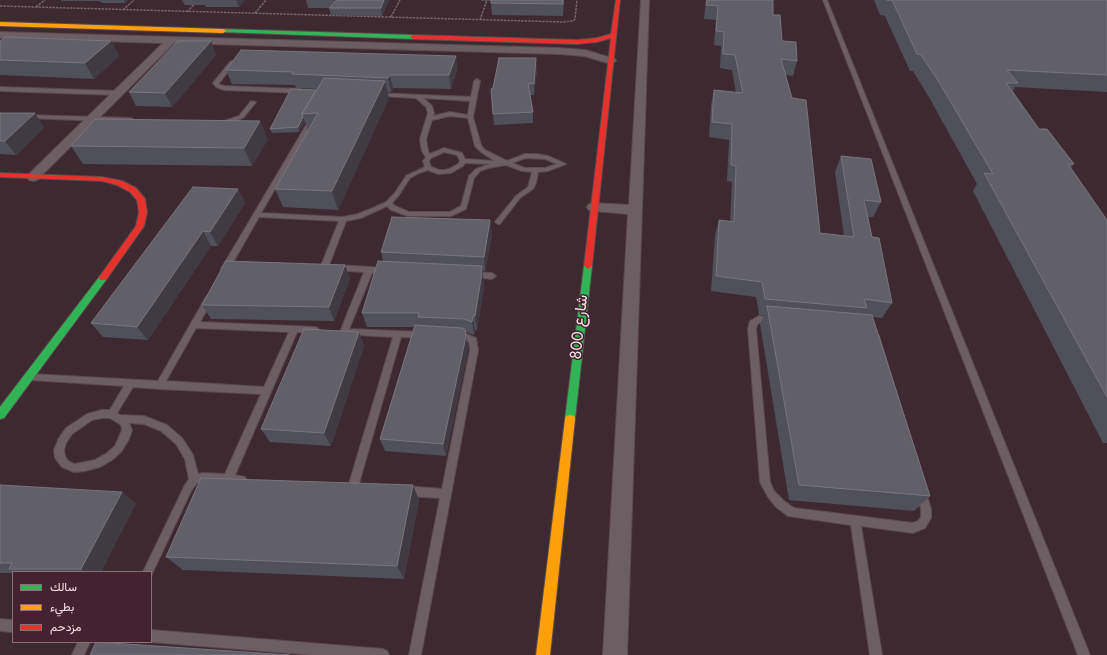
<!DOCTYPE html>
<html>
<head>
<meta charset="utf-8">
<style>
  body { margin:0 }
  #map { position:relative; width:1107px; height:655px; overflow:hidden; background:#3d2a31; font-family:Jost,Vazirmatn,sans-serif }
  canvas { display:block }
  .legend { position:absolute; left:12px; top:571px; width:140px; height:72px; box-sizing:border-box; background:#452230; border:1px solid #8d6f7a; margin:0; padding:5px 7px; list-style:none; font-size:12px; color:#fae2ea }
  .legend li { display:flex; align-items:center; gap:8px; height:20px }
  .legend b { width:20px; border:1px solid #8d6f7a }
</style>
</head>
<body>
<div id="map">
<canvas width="1107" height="655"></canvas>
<ul class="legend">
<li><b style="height:5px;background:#30b455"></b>سالك</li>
<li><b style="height:5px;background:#ff9f0a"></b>بطيء</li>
<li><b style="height:5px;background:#e5322d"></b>مزدحم</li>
</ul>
</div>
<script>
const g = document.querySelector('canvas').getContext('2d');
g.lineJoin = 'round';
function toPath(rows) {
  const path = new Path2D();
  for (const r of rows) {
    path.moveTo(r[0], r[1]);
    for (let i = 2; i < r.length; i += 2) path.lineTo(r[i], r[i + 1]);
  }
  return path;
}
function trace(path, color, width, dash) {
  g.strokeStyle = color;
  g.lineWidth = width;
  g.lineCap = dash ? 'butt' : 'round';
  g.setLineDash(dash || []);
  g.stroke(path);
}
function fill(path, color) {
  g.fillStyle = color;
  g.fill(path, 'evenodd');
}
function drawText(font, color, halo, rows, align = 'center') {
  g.font = font + ' Jost,Vazirmatn,sans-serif';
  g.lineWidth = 3;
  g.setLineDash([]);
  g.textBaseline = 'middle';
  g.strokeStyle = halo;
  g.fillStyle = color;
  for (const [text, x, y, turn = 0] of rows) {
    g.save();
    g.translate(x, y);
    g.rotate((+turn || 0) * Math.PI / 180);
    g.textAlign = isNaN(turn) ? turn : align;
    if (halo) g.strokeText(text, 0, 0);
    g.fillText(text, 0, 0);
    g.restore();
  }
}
const lane = toPath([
  [823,0,827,0,1090,655,1078,655,823,0],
  [232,61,235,63,219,83,220,85,225,86,301,89,304,91,301,93,224,90,216,87,213,83,230,62,232,61],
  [477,79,480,81,473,117,481,145,485,150,507,161,525,154,536,154,548,156,566,164,548,171,538,172,536,183,533,189,520,198,500,224,498,224,495,222,516,196,528,187,532,172,522,171,506,165,488,168,480,171,474,178,466,209,451,216,408,216,391,210,387,206,361,218,346,221,328,268,324,271,320,268,339,221,259,217,228,271,222,271,221,269,311,117,316,118,261,213,343,217,358,214,373,208,386,202,395,193,406,176,425,167,423,161,426,157,422,151,420,139,428,113,426,107,416,98,378,96,376,95,376,93,471,97,474,81,477,79],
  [423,98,470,101,468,115,450,112,433,116,434,113,432,106,423,98],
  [450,116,468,118,475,146,481,152,495,161,465,159,462,153,444,148,430,154,428,151,426,139,432,120,450,116],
  [444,152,457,155,460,161,458,164,449,169,445,170,439,170,431,167,429,161,431,158,444,152],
  [526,158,545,159,557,164,545,168,525,168,512,163,526,158],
  [465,163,490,164,476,169,469,176,461,206,450,212,409,212,395,206,392,203,399,195,410,178,419,173,428,170,438,174,451,173,463,166,465,163],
  [0,87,117,91,120,93,117,95,0,91,0,87],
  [251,101,256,102,243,118,225,124,221,124,221,122,239,116,251,101],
  [27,115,131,118,134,120,131,122,25,118,24,117,27,115],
  [336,265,386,268,390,271,386,274,372,273,349,329,423,332,426,333,427,335,426,337,423,338,401,337,358,487,356,490,353,492,350,490,348,487,393,337,341,334,340,332,364,272,333,270,332,268,333,266,336,265],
  [474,272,492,273,496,276,492,279,471,277,470,275,471,273,474,272],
  [209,296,213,299,200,322,315,327,318,328,319,330,318,332,315,333,297,332,235,475,245,477,247,480,245,483,242,484,203,481,197,483,191,491,151,576,151,572,143,572,185,485,189,479,185,459,176,444,161,431,144,424,129,423,132,430,129,439,121,452,112,460,100,467,85,471,74,472,62,467,55,458,54,450,59,438,66,428,87,414,102,410,110,410,124,386,31,380,28,379,27,377,28,375,31,374,158,381,206,297,209,296],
  [196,328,289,332,264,387,166,381,196,328],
  [133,387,160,389,261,394,225,474,203,473,198,474,193,455,182,438,167,425,144,416,120,415,117,413,133,387],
  [102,418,110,418,121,425,122,430,115,446,106,454,95,460,74,464,68,461,65,456,64,450,66,443,72,434,92,420,102,418],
  [759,316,863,325,873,329,879,336,931,509,931,518,925,528,913,533,861,526,882,655,870,655,851,525,788,516,776,507,768,497,760,482,748,329,750,321,759,316],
  [760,322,862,331,867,333,871,337,921,509,921,517,918,521,913,523,794,508,784,501,774,491,770,482,756,329,757,325,760,322],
  [456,334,466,334,476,338,478,350,421,655,409,655,440,498,405,496,402,494,400,491,402,488,405,486,442,489,470,350,469,342,465,340,453,339,452,337,453,335,456,334],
  [0,619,13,620,13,632,0,631,0,619],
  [151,630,383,649,387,651,389,655,313,655,151,642,151,630],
  [78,642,90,642,84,655,72,655,78,642]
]);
const street = toPath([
  [641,0,649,0,627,655,603,655,628,214,594,211,589,210,587,207,589,204,594,203,629,205,641,0],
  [0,32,559,48,585,50,615,59,616,61,611,64,584,56,559,54,174,43,37,180,33,181,29,180,27,177,29,174,163,43,0,38,0,32]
]);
const fast = toPath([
  [223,29,413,35,416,37,413,39,221,32,220,31,223,29],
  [588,263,592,266,575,419,574,422,570,423,566,422,565,419,584,266,588,263],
  [103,275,106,276,107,278,106,280,4,418,0,419,0,407,100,276,103,275]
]);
const slow = toPath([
  [0,22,223,29,226,31,223,33,0,26,0,22],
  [570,415,574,416,575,419,550,655,536,655,565,419,566,416,570,415]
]);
const jam = toPath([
  [616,0,620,0,592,266,588,269,584,266,611,38,597,42,577,44,413,39,410,37,413,35,577,40,597,38,611,34,616,0],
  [0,173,102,177,122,181,136,188,145,199,147,212,144,226,106,280,100,280,99,278,100,276,136,226,139,212,137,200,130,192,117,185,102,181,0,177,0,173]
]);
trace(lane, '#5a494f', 2);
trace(street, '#5a494f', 2);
trace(fast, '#5a494f', 2);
trace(slow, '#5a494f', 2);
trace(jam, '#5a494f', 2);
trace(toPath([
  [0,6,563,22,573,21,575,19,577,0],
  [36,7,45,0],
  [123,10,134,0],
  [187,12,198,0],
  [255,13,266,0],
  [391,17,400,0],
  [480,20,487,0]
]), '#73686c', 1.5, [2.5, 1]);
fill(lane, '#6b5f63');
fill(street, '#6b5f63');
fill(fast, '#30b455');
fill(slow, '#ff9f0a');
fill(jam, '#e5322d');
fill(toPath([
  [61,0,128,0,125,3,102,3,99,1,62,1],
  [182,0,245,0,239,7,206,7,205,5,185,5],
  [306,0,389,0,382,16,331,15,329,8,308,8],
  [481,0,564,0,563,16,492,15,491,3,491,1,481,1],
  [706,0,773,0,773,15,782,41,797,61,793,76,785,75,820,233,844,236,835,172,841,156,881,202,873,217,868,217,872,237,892,303,882,318,872,317,930,496,914,511,789,500,760,324,764,315,759,315,756,297,711,291,715,235,719,220,730,221,732,182,727,181,729,140,709,137,711,105,714,90,736,93,732,70,720,68,721,46,714,45,716,20,704,19],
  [874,0,1107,0,1107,92,1015,87,1013,91,1039,129,1074,164,1071,168,1107,220,1107,443,1103,443,973,191,977,184,930,99,913,71,910,71,885,16,880,15],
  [0,41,111,41,119,56,94,79,0,75],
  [211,41,216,55,172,107,136,106,129,92],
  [456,56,457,70,451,89,393,88,391,92,387,92,389,98,338,210,283,207,275,189,308,131,305,122,299,132,272,133,270,129,316,90,317,89,296,88,295,85,232,84,226,70],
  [537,70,534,95,530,95,533,112,533,123,494,125,491,89,493,88],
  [0,113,44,127,16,155,0,154],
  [268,139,252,166,83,164,71,146],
  [238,189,245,203,218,246,211,246,148,340,103,337,91,323],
  [490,220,492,235,485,271,482,271,484,287,477,330,475,330,474,335,466,332,468,350,446,456,385,451,380,439,414,327,367,327,362,313,383,261,381,252],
  [345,265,350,279,334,321,211,319,202,305],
  [359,332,364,346,331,446,270,442,261,429],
  [0,485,136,503,101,572,13,572,13,573,0,573],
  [419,500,404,579,183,570,166,557]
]), '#4f5059');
fill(toPath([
  [124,0,128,0,125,3],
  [236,0,245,0,239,7],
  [384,0,389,0,382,16,381,8],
  [111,41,119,56,94,79,85,63],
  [211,41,216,55,172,107,165,93],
  [456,56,457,70,451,89,449,75],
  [536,58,537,70,534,95,534,84],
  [390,75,393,88,391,92,388,78],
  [385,81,389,98,338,210,332,191],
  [35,113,44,127,16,155,5,141],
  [303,117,305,122,299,132,298,127],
  [260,121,268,139,252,166,244,148],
  [238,189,245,203,218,246,210,232],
  [490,220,492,235,485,271,484,257],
  [203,231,211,246,148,340,137,327],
  [345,265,350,279,334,321,329,307],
  [482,266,484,287,477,330,475,316],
  [473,316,475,330,474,335,472,322],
  [465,329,468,350,446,456,443,444],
  [359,332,364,346,331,446,324,433],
  [413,485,419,500,404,579,397,566],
  [122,492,136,503,101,572,85,572,81,569]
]), '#403a42');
const building = toPath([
  [337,0,384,0,381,8,329,8,337,0],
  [491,0,563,0,563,4,491,3,491,0],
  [707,0,773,0,773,15,780,15,782,41,796,42,797,61,781,59,792,98,806,100,820,233,854,237,841,156,871,159,881,202,864,200,872,237,879,238,892,303,864,299,867,308,765,299,762,282,716,276,719,220,734,222,736,166,731,165,732,124,712,122,714,90,743,93,735,55,723,54,724,32,716,31,718,6,706,5,707,0],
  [887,0,1107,0,1107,75,1007,70,1018,83,1006,83,1039,129,1047,129,1074,164,1068,164,1107,220,1107,397,984,173,993,174,939,82,921,55,917,54,892,0,887,0],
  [5,37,111,41,85,63,0,60,0,41,5,37],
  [178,41,211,41,165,93,129,92,178,41],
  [241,50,456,56,449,75,390,75,388,78,292,74,293,72,226,70,241,50],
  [499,58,536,58,534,84,528,83,533,112,493,114,491,89,493,88,499,58],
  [324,78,385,81,332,191,275,189,318,113,302,114,324,78],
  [291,89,316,90,302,114,303,117,298,127,270,129,291,89],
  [0,113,35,113,5,141,0,141,0,113],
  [95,119,260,121,244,148,71,146,95,119],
  [193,187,238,189,210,232,203,231,137,327,91,323,193,187],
  [392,217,490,220,484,257,381,252,392,217],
  [226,261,345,265,329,307,202,305,226,261],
  [378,261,482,266,481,273,482,273,475,316,473,316,472,322,464,319,418,317,419,313,362,313,378,261],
  [767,306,872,315,930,496,799,485,767,306],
  [415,325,462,328,465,329,466,336,443,444,380,439,415,325],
  [304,329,359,332,324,433,261,429,304,329],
  [201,478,413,485,397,566,166,557,201,478],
  [0,485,122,492,81,569,9,569,12,563,0,563,0,485],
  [96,642,290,655,90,655,96,642]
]);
fill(building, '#616069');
trace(building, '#79747d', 1);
drawText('16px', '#fae2ea', '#452230', [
  ["شارع 800",580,327,-84]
]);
</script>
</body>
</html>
